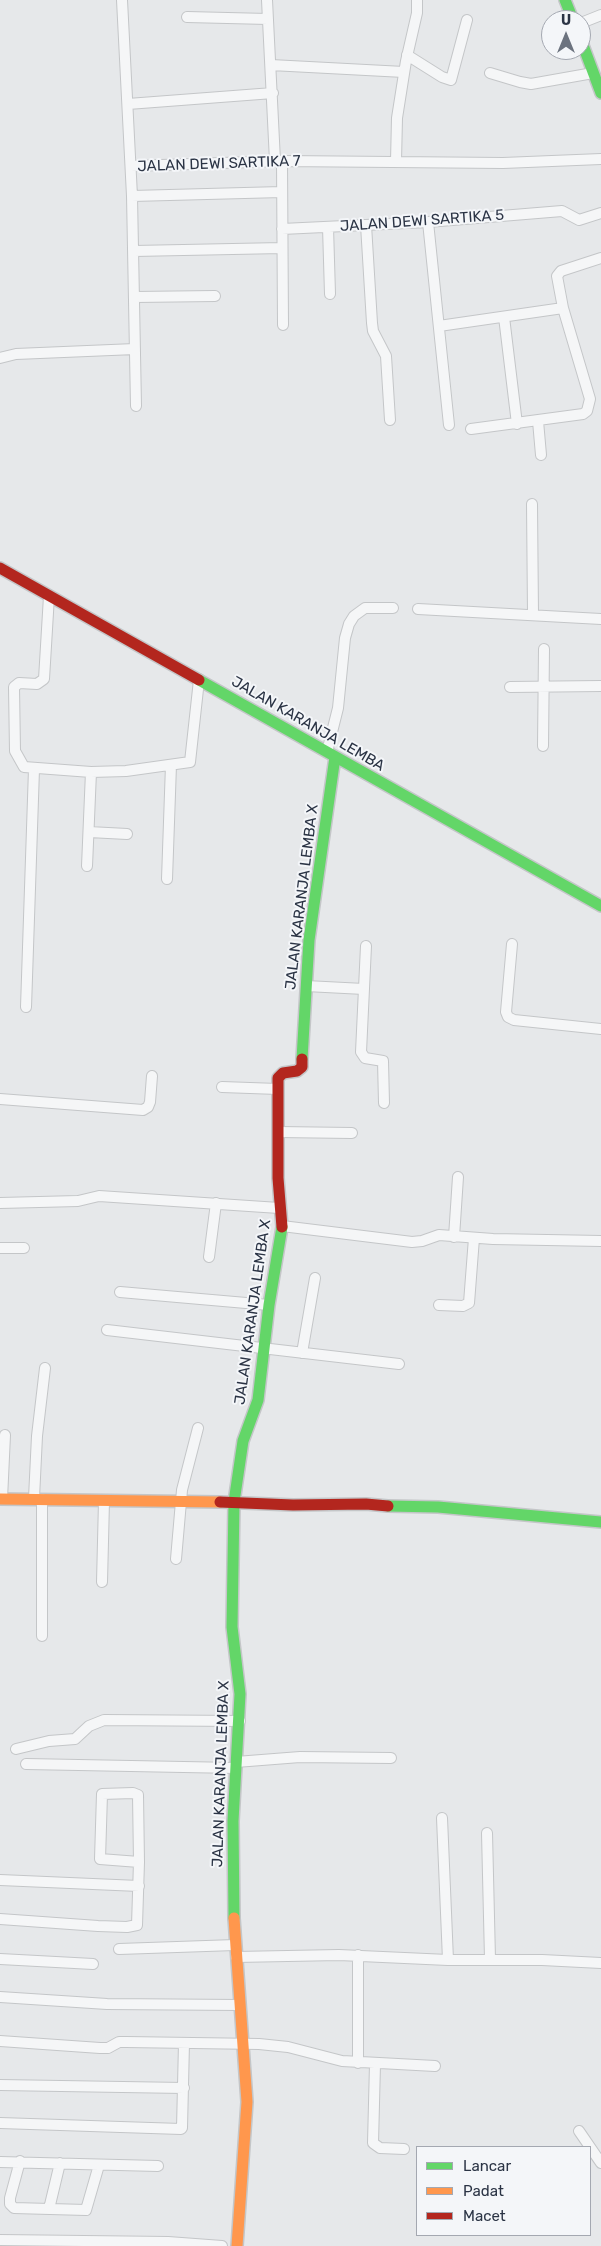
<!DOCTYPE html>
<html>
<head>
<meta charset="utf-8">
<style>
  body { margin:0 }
  #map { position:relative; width:601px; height:2246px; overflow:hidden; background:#e6e8ea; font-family:Rubik,sans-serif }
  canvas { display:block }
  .legend { position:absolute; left:416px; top:2146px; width:175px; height:90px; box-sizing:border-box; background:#f4f6f9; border:1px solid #a4a8b1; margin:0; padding:6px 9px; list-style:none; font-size:15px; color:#2b3445 }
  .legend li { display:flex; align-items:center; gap:10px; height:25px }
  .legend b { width:25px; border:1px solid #a4a8b1 }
  .north { position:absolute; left:541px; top:10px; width:50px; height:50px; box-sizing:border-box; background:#f4f6f9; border:1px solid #a4a8b1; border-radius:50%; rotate:0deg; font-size:14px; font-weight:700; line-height:20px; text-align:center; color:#2b3445 }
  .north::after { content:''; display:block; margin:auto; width:18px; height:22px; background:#6c737f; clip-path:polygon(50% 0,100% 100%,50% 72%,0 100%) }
</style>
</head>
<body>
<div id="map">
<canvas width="601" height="2246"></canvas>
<ul class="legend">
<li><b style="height:6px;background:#63d668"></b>Lancar</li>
<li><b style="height:6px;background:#ff974d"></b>Padat</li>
<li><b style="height:6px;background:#b3261e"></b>Macet</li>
</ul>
<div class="north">U</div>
</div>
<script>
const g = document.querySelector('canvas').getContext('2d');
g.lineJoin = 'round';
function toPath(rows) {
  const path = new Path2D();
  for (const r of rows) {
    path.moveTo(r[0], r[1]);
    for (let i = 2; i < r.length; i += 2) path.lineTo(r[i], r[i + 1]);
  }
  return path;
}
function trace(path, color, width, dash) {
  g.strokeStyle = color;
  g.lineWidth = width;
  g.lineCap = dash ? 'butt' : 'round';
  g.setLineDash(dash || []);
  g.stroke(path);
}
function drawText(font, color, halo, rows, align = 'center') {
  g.font = font + ' Rubik,sans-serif';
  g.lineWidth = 4;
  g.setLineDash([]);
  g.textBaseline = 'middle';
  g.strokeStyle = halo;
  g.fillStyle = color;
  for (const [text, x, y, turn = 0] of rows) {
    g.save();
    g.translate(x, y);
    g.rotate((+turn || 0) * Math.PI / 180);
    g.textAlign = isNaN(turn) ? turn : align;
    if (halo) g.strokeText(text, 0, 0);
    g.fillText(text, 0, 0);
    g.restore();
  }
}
const street = toPath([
  [122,0,132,196,136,406],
  [267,0,275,161],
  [187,17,268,19],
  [581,23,601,15],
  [407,55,442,77,451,80,467,20],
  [271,65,404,72],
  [490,73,520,82,531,84,593,73],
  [128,104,273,93],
  [282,161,283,325],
  [396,161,397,118,406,61,417,13,417,0],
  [131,166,282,161,503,163,601,159],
  [132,196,282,192],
  [428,222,449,425],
  [366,225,372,323,373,331,386,356,390,420],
  [328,227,330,294],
  [282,229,428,222,562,211,579,220,601,213],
  [134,251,282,248],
  [135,297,215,296],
  [504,317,517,424],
  [439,326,563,308],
  [0,358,16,354,135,349],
  [538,421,541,455],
  [471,429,583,414,587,411,590,399,563,308,557,276,561,271,601,258],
  [532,504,533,614],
  [49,596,44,679,37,684,19,683,14,687,15,751,24,767,91,772,126,771,190,762,199,680],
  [418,609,601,619],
  [510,687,601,686],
  [543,746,544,649],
  [327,752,338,708,345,638,349,624,354,616,365,608,393,608],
  [89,832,127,834],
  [87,866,91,772],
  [167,879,171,765],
  [512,944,506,1012,508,1017,514,1020,601,1029],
  [366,946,361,1052,365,1058,383,1061,384,1103],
  [306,986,364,989],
  [26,1007,34,769],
  [222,1087,278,1089],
  [0,1099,143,1110,148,1107,150,1102,152,1076],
  [278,1132,352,1133],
  [0,1203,78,1201,99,1196,279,1208],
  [282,1226,412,1242,422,1241,439,1235,493,1239,601,1241],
  [454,1237,458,1177],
  [0,1248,24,1248],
  [209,1257,216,1203],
  [120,1292,269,1305],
  [439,1305,463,1306,469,1303,474,1238],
  [107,1330,399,1364],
  [302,1353,315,1278],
  [34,1498,37,1436,45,1368],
  [2,1499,5,1435],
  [176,1559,182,1490,198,1428],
  [102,1582,104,1501],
  [42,1636,42,1499],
  [16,1749,49,1741,75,1739,89,1726,104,1720,240,1721],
  [236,1762,300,1757,391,1758],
  [26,1764,236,1768],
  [442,1818,448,1960],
  [487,1833,490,1959],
  [0,1880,139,1886],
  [0,1919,98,1926,127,1927,137,1925,139,1862,138,1795,133,1793,102,1794,100,1859,139,1862],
  [119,1949,235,1945],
  [236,1957,339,1955,448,1960,542,1960,601,1963],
  [0,1959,93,1964],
  [0,1997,107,2004,239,2005],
  [0,2041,100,2048,108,2048,119,2042,126,2042,259,2044,288,2047,342,2061,435,2066],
  [358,2063,358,1955],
  [375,2064,373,2143,380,2148,404,2149],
  [0,2085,184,2088],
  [0,2123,181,2129,182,2128,184,2043],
  [579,2131,601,2163],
  [20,2161,10,2198,10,2204,14,2208,86,2210,99,2165],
  [0,2162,158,2166],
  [49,2209,60,2163],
  [0,2240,168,2242,222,2246]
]);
const fast = toPath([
  [565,0,573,20],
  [581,40,601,93],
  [199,680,601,906],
  [302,1059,309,940,335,757],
  [388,1506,438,1507,601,1522],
  [234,1918,233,1821,240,1694,232,1627,234,1502,243,1441,258,1400,269,1305,282,1227]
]);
const slow = toPath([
  [0,1499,220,1502],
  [234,1918,247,2102,237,2246]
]);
const jam = toPath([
  [0,568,199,680],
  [282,1227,278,1178,278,1078,283,1073,297,1071,302,1067,302,1059],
  [220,1502,293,1505,366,1504,388,1506]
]);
trace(street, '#c4c6c8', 12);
trace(fast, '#c4c6c8', 14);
trace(slow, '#c4c6c8', 14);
trace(jam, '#c4c6c8', 14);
trace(street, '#f5f6f7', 10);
trace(fast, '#63d668', 11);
trace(slow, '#ff974d', 11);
trace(jam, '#b3261e', 11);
drawText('15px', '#2b3445', '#f4f6f9', [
  ["JALAN DEWI SARTIKA 7",219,164,-2],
  ["JALAN DEWI SARTIKA 5",422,221,-4],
  ["JALAN KARANJA LEMBA",308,724,30],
  ["JALAN KARANJA LEMBA X",302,897,-83],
  ["JALAN KARANJA LEMBA X",253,1312,-82],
  ["JALAN KARANJA LEMBA X",221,1774,-88]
]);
</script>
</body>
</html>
